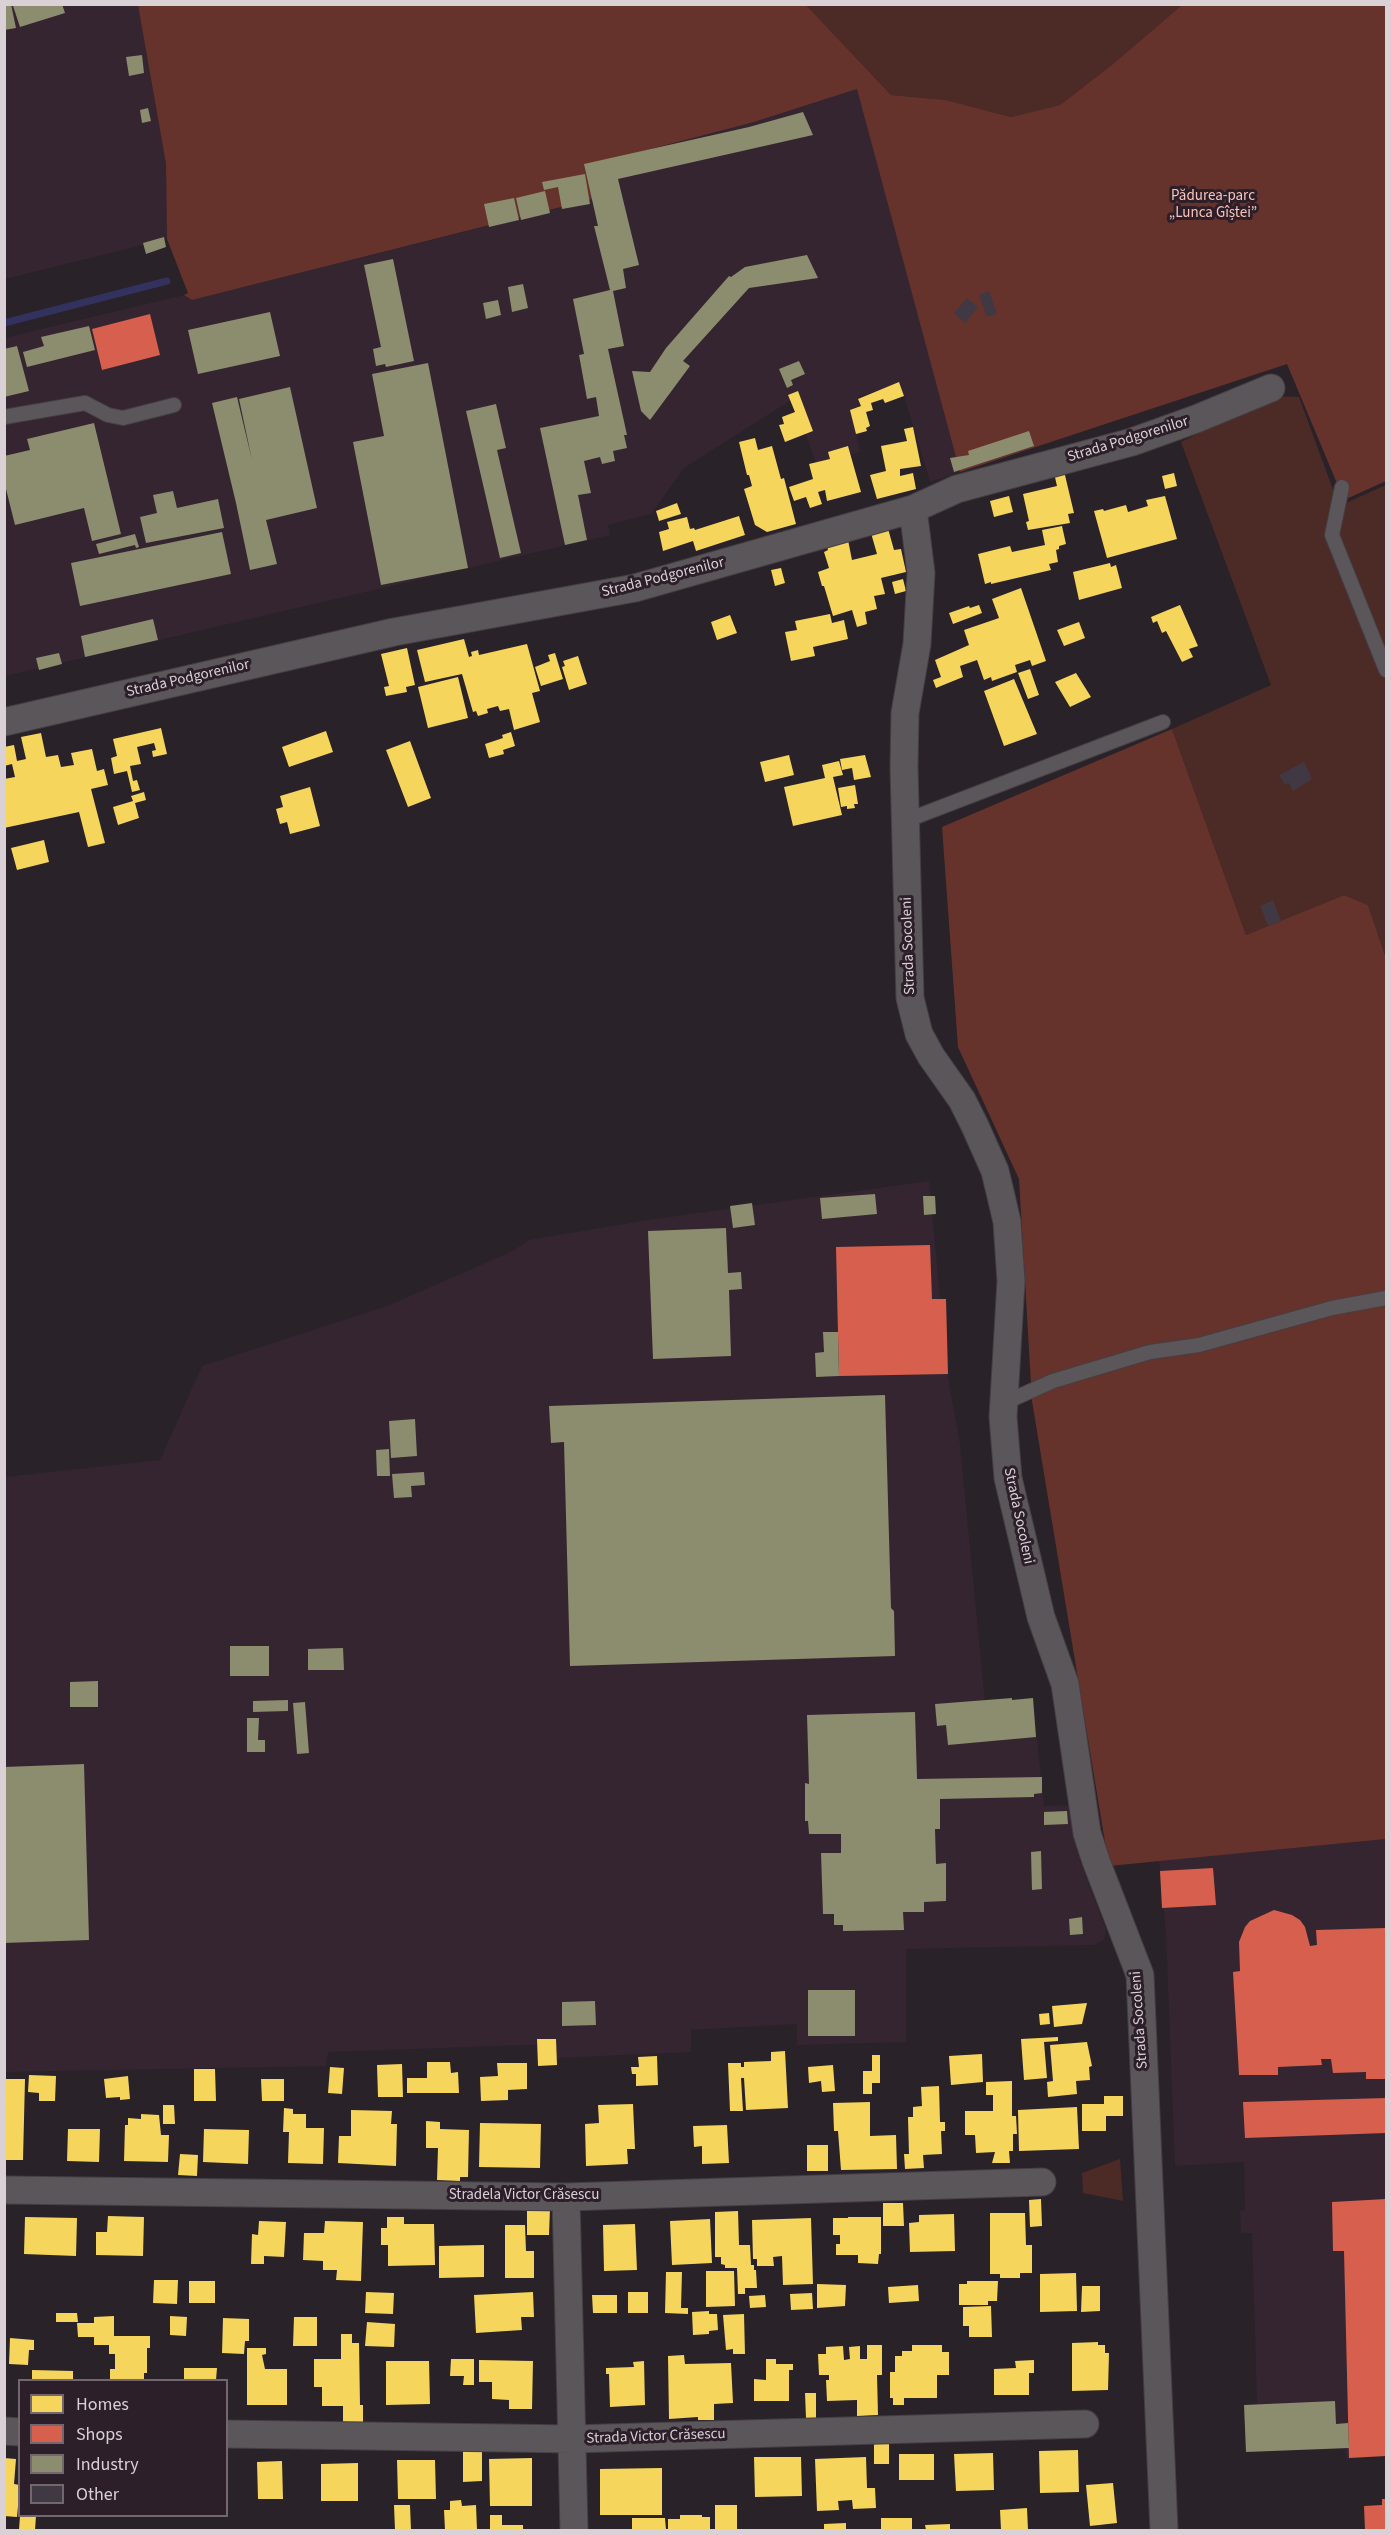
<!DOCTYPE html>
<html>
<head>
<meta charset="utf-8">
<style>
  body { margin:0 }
  #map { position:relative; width:1391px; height:2535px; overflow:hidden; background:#292228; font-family:"Source Sans 3",sans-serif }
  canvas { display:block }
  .frame { position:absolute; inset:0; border:6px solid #dad1d7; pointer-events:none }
  .legend { position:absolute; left:18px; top:2379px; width:210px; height:138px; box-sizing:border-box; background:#2c1f29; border:2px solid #72666f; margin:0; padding:8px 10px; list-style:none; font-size:18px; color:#dad1d7 }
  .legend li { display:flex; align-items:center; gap:12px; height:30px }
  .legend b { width:30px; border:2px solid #72666f }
</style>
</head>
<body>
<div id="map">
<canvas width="1391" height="2535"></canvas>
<div class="frame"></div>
<ul class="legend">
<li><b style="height:16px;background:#f6d55c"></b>Homes</li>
<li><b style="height:16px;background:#d6604d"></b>Shops</li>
<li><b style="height:16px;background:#8c8c6e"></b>Industry</li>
<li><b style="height:16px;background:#403843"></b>Other</li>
</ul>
</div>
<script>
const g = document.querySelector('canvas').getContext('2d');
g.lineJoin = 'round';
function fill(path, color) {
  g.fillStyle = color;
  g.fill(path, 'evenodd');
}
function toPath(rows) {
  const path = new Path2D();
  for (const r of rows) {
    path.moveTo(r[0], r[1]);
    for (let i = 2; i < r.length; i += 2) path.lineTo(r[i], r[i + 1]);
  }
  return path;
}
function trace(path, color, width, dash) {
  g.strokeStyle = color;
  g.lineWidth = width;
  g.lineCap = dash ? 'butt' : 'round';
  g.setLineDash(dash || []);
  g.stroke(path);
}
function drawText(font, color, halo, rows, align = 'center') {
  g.font = font + ' "Source Sans 3",sans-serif';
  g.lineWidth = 6;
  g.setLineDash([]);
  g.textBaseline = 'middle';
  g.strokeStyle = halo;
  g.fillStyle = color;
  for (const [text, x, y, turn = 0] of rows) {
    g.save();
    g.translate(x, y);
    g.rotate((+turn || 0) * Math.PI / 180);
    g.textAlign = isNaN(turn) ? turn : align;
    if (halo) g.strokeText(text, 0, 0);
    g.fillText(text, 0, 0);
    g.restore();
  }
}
fill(toPath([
  [4,5,138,5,166,164,167,239,5,279],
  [858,89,960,472,930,482,900,383,858,397,860,406,852,411,860,452,816,463,793,399,684,468,651,514,608,525,610,535,5,676,4,338,184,295,192,300,592,200,586,166,754,122],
  [929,1181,947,1372,960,1444,985,1703,1033,1702,1044,1806,1070,1805,1081,1864,1106,1930,1104,1940,1094,1945,906,1949,906,2042,797,2045,797,2024,691,2030,691,2052,556,2058,554,2044,328,2052,326,2066,5,2072,5,1477,160,1460,202,1366,387,1306,511,1252,529,1240,648,1220],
  [1386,1839,1386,2456,1346,2459,1345,2448,1246,2452,1244,2405,1257,2404,1252,2233,1241,2233,1240,2211,1245,2210,1244,2162,1175,2166,1166,1934,1159,1861]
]), '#352531');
fill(toPath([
  [806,5,1182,5,1113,64,1060,105,1011,117,946,100,891,95],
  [1275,396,1299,397,1339,506,1386,485,1386,958,1368,905,1344,895,1246,935,1172,729,1271,685,1181,442],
  [1120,2159,1123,2201,1083,2193,1082,2173]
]), '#4c2b26');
fill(toPath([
  [138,5,806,5,891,95,946,100,1011,117,1060,105,1113,64,1182,5,1386,5,1386,481,1344,500,1287,364,960,472,857,89,754,122,586,166,593,199,192,300,184,295,188,293,167,239,166,164],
  [1172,729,1246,935,1344,895,1368,905,1386,958,1386,1839,1109,1866,1032,1401,1019,1179,958,1047,942,827]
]), '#66332c');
fill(toPath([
  [899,382,904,396,885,403,883,399,871,403,873,410,866,412,870,426,866,428,867,431,856,434,850,410,861,406,858,399],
  [798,391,813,431,785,442,779,425,784,424,782,417,795,412,788,395],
  [913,427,921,466,900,469,900,476,913,473,916,489,877,499,870,475,886,471,881,446,907,441,904,429],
  [755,438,758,450,772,446,781,479,784,478,796,524,767,532,755,525,744,489,752,486,749,475,747,475,739,442],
  [848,446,861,492,827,501,825,490,818,492,822,504,810,508,806,497,794,501,789,487,813,479,809,464,830,459,828,452],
  [1064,471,1074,513,1068,514,1070,523,1028,530,1026,522,1029,521,1023,494,1057,486,1054,473],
  [1174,473,1177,486,1165,489,1162,476],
  [1009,496,1013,512,994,517,990,501],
  [1165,496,1177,539,1107,558,1094,511,1103,509,1104,511,1126,505,1128,512,1148,506,1146,500],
  [677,503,681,514,659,521,656,511],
  [739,516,745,535,696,551,693,541,663,551,659,532,669,529,667,522,687,517,690,529,694,528,695,530],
  [887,525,894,550,901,549,906,572,881,578,885,594,874,596,877,609,865,612,867,624,857,627,852,610,833,616,824,586,822,586,818,572,829,568,824,552,828,550,824,537,846,530,852,560,877,554,869,526],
  [1062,526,1066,544,1059,546,1059,549,1056,550,1058,562,1049,564,1051,570,991,584,991,582,985,584,978,554,1010,546,1012,552,1045,545,1042,530],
  [1110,563,1111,567,1116,565,1122,588,1079,600,1073,572],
  [781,568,785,583,775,586,771,570],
  [903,579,906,591,895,594,892,582],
  [1021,588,1046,661,1032,666,1030,660,1015,665,1017,672,992,681,991,677,984,680,977,660,960,666,963,677,936,688,933,680,941,677,935,660,969,645,964,630,999,618,992,599],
  [979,605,982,613,953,624,949,613,969,606,970,608],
  [1180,605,1198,646,1189,649,1193,657,1182,662,1166,631,1162,633,1157,621,1153,623,1151,617],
  [830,614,832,623,844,620,848,639,813,647,815,656,791,661,785,632,797,630,795,621],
  [730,615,737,633,717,640,711,622],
  [1079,622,1085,638,1064,646,1057,630],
  [464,639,469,657,472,656,471,652,478,650,479,655,527,644,540,691,532,693,540,722,514,730,509,709,500,711,498,706,487,709,488,713,478,716,476,711,473,712,462,674,425,682,417,650],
  [407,648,415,685,406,687,407,692,386,696,384,687,389,686,381,654],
  [555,653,563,679,541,686,535,667,550,661,548,655],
  [578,656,587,684,569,690,562,667,565,666,563,661],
  [1030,669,1039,695,1028,699,1018,673],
  [1076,673,1091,697,1070,707,1055,682],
  [458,677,468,718,428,728,418,687],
  [1014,679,1037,734,1004,746,984,691],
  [161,728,167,754,153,757,152,751,156,750,154,743,137,747,141,764,130,766,133,781,137,780,140,790,132,792,127,771,114,774,111,758,117,756,113,739],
  [326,731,333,752,289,767,282,747],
  [511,732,515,746,503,750,504,754,489,758,485,744,503,738,502,735],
  [41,733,46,757,58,755,61,767,74,765,71,753,92,749,97,771,104,769,108,785,91,789,105,843,88,847,79,812,4,828,4,779,15,777,12,764,4,766,4,747,14,745,17,761,26,759,21,737],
  [410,741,431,798,408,807,386,750],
  [789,755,794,775,765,782,760,762],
  [865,755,871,777,854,780,852,768,842,770,840,759],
  [839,761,843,775,833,777,842,815,793,826,784,787,825,778,822,765],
  [855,785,858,804,854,804,855,808,847,809,847,806,841,807,838,788],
  [310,787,320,826,290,834,287,822,280,824,276,809,283,807,280,796],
  [144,792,146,800,135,803,139,818,118,825,113,807,133,801,131,796],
  [44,840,49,862,17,870,11,848],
  [1087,2003,1082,2024,1054,2027,1052,2006],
  [1049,2013,1050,2024,1040,2025,1039,2014],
  [1058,2037,1058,2041,1044,2042,1047,2078,1024,2080,1021,2039],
  [537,2039,556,2039,557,2065,538,2066],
  [1087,2042,1092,2066,1089,2067,1090,2080,1076,2081,1077,2094,1048,2097,1047,2082,1053,2081,1050,2045],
  [785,2051,788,2108,746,2110,744,2078,741,2078,743,2111,730,2111,728,2063,741,2063,741,2067,744,2067,744,2062,771,2061,771,2052],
  [982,2054,983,2082,951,2085,949,2056],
  [872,2055,880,2055,880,2083,872,2083,872,2094,863,2094,863,2071,872,2071],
  [657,2056,658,2085,636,2086,636,2074,632,2074,631,2067,639,2067,638,2057],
  [427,2062,450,2062,451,2073,458,2072,459,2093,407,2093,407,2078,427,2078],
  [497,2063,527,2063,527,2089,508,2090,508,2100,481,2101,480,2077,498,2076],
  [402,2064,403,2097,378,2097,377,2065],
  [833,2065,835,2091,822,2092,821,2081,809,2083,808,2067],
  [330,2067,344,2068,342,2094,328,2093],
  [194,2069,215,2069,216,2101,194,2101],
  [29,2075,56,2076,55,2101,39,2101,39,2093,28,2092],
  [128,2076,130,2099,120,2100,120,2097,106,2098,104,2079],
  [4,2079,25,2079,23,2160,4,2160],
  [261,2079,284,2079,284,2101,262,2101],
  [1012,2081,1012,2116,1016,2116,1017,2134,1013,2134,1013,2151,1009,2151,1010,2163,992,2163,995,2152,976,2153,975,2135,965,2135,965,2111,993,2111,993,2095,986,2095,986,2082],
  [939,2086,940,2122,945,2122,945,2131,941,2131,942,2154,923,2155,924,2168,905,2169,904,2154,909,2154,908,2117,913,2117,913,2107,922,2106,921,2087],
  [1104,2096,1123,2096,1123,2116,1106,2116,1106,2131,1082,2131,1082,2104,1104,2104],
  [870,2102,870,2136,896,2135,897,2169,841,2170,838,2131,834,2131,833,2103],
  [633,2104,635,2149,627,2149,628,2164,586,2166,585,2124,599,2123,598,2105],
  [163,2105,174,2105,175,2124,163,2124],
  [1077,2107,1079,2149,1019,2151,1018,2110],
  [284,2108,293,2109,293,2114,306,2114,306,2128,324,2128,323,2164,288,2163,289,2132,283,2132],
  [351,2110,392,2111,391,2124,397,2124,396,2166,338,2163,339,2136,351,2136],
  [141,2114,159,2115,161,2135,169,2135,168,2162,124,2161,125,2125,128,2125,128,2118,141,2119],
  [426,2121,440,2122,440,2129,469,2130,468,2177,460,2177,460,2181,437,2180,438,2148,426,2148],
  [480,2123,541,2124,540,2168,479,2167],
  [727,2125,729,2163,702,2164,702,2146,694,2147,693,2126],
  [68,2129,100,2129,99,2162,67,2161],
  [204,2129,249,2130,248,2164,203,2162],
  [807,2145,828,2145,828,2171,807,2171],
  [180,2154,198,2155,197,2176,178,2175],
  [1041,2199,1042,2226,1030,2227,1029,2200],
  [883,2203,903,2203,904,2226,883,2226],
  [527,2207,550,2208,549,2235,527,2235],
  [738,2211,739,2245,750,2245,751,2265,754,2265,754,2270,756,2270,757,2288,745,2288,745,2294,738,2294,737,2268,725,2268,725,2265,721,2264,721,2257,715,2257,715,2212],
  [990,2213,1025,2213,1026,2245,1032,2245,1032,2273,1020,2273,1020,2278,1000,2278,1000,2274,990,2274],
  [954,2214,955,2251,910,2252,909,2223,919,2222,919,2215],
  [108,2216,144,2217,143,2256,96,2255,96,2232,107,2232],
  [25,2217,77,2218,76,2256,24,2254],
  [387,2217,404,2217,404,2224,434,2224,435,2265,388,2266,388,2245,381,2245,381,2228,387,2228],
  [848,2217,881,2217,881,2254,879,2254,878,2264,858,2263,858,2255,836,2255,836,2244,840,2244,840,2235,833,2235,833,2218,848,2218],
  [811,2218,813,2284,783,2285,782,2256,773,2257,774,2266,757,2266,757,2259,753,2259,752,2220],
  [710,2219,712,2263,672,2265,670,2221],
  [259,2221,286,2222,284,2257,264,2256,264,2264,251,2264,252,2234,258,2235],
  [325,2221,363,2222,361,2281,336,2280,337,2270,323,2270,323,2261,303,2260,304,2233,324,2233],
  [635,2224,637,2270,604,2271,603,2225],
  [505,2225,525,2225,526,2251,534,2251,534,2278,505,2278],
  [484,2245,484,2277,439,2278,439,2246],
  [706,2271,734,2271,735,2306,706,2307],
  [666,2272,682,2272,681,2308,688,2308,688,2314,665,2313],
  [1076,2273,1077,2311,1040,2312,1040,2274],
  [154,2280,178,2280,177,2304,153,2303],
  [189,2281,215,2281,215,2303,189,2303],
  [967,2281,998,2281,997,2301,988,2301,988,2305,959,2305,959,2284,967,2284],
  [817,2284,846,2285,845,2306,817,2308],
  [918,2285,919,2301,889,2303,888,2287],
  [1082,2286,1100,2286,1100,2311,1081,2312],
  [366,2292,394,2293,393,2314,365,2313],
  [533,2292,534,2317,521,2317,522,2330,476,2333,474,2295],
  [628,2292,648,2292,648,2313,628,2313],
  [812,2293,813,2309,791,2310,790,2294],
  [592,2295,617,2295,617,2313,593,2313],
  [765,2295,766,2307,750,2308,749,2296],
  [991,2306,992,2337,969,2337,969,2326,963,2326,963,2307],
  [709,2311,709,2314,717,2314,718,2330,709,2331,709,2334,693,2335,692,2312],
  [56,2313,77,2313,78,2322,56,2322],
  [744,2314,745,2354,733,2354,733,2349,726,2350,723,2315],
  [114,2316,114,2336,150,2336,150,2348,147,2348,147,2373,144,2373,144,2380,110,2380,110,2369,115,2369,115,2354,109,2354,109,2345,94,2345,94,2337,78,2337,77,2323,94,2323,94,2317],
  [170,2316,187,2317,186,2336,170,2335],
  [294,2317,317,2317,317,2346,293,2346],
  [223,2318,249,2319,249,2341,245,2341,244,2354,222,2353],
  [367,2322,395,2324,394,2347,365,2346],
  [341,2334,352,2334,352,2343,359,2343,360,2405,363,2405,363,2423,343,2423,343,2406,322,2406,322,2387,314,2387,314,2359,341,2359],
  [10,2338,34,2340,34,2350,29,2350,28,2365,9,2364],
  [1098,2342,1098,2345,1105,2345,1105,2353,1109,2353,1108,2390,1072,2391,1072,2343],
  [867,2345,882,2345,882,2375,877,2375,878,2415,857,2416,857,2400,827,2401,826,2380,829,2380,829,2375,819,2375,818,2354,826,2354,826,2347,843,2346,844,2360,850,2359,849,2347,860,2346,860,2359,867,2359],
  [912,2345,942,2345,942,2352,949,2352,949,2375,937,2375,937,2398,904,2398,904,2405,893,2405,893,2398,890,2398,890,2372,895,2372,895,2356,902,2356,902,2351,912,2351],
  [247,2348,266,2348,266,2354,262,2355,265,2369,287,2369,287,2405,247,2405],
  [684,2355,685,2364,731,2363,733,2403,714,2404,714,2420,698,2420,698,2417,669,2419,668,2356],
  [451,2359,474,2359,474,2385,463,2385,464,2376,450,2376],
  [766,2359,776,2359,776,2364,793,2364,793,2370,789,2370,789,2401,754,2401,754,2379,766,2380],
  [479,2360,533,2361,532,2409,509,2409,509,2400,492,2399,492,2382,479,2382],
  [1034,2360,1034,2373,1029,2373,1029,2395,994,2395,994,2369,1016,2368,1015,2361],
  [386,2361,429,2361,430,2404,386,2405],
  [644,2361,645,2405,610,2407,609,2374,606,2374,606,2368,634,2367,633,2362],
  [184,2368,217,2368,216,2380,184,2380],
  [32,2370,73,2371,73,2380,32,2380],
  [805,2393,816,2393,816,2418,806,2418],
  [874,2443,889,2443,889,2464,874,2464],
  [482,2447,482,2481,463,2482,463,2448],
  [1078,2450,1079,2492,1040,2493,1039,2451],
  [993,2453,994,2490,956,2491,954,2454],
  [899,2454,934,2454,934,2480,899,2480],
  [754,2457,801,2457,802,2496,755,2497],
  [866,2457,867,2488,875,2488,876,2508,853,2509,852,2500,838,2501,839,2510,817,2511,815,2459],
  [4,2458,16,2459,14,2484,20,2485,17,2517,4,2516],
  [532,2458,532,2506,490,2506,489,2459],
  [397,2460,435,2460,436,2499,398,2499],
  [282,2461,283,2499,258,2499,257,2462],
  [358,2463,358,2501,321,2501,321,2464],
  [662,2468,662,2515,600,2515,600,2469],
  [1113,2483,1117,2523,1090,2526,1086,2485],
  [461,2500,462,2506,476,2505,477,2530,445,2530,444,2510,450,2510,450,2501],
  [394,2505,410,2505,411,2530,395,2530],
  [715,2505,737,2505,737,2530,715,2530],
  [1027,2508,1028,2530,1001,2530,1000,2510],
  [490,2515,502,2515,502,2525,523,2525,523,2530,490,2530],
  [680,2515,702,2515,702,2517,710,2517,710,2530,668,2530,668,2519,680,2519],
  [20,2516,36,2516,35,2530,19,2530],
  [632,2518,665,2518,666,2530,632,2530],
  [881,2518,912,2518,912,2530,881,2530],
  [846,2523,846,2530,824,2530,824,2524],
  [950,2524,950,2530,926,2530,925,2525]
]), '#f6d55c');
fill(toPath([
  [150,314,160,355,102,370,92,329],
  [930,1245,932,1299,946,1299,948,1374,839,1376,836,1247],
  [1213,1868,1216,1905,1162,1908,1160,1871],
  [1274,1910,1292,1915,1300,1920,1305,1927,1310,1946,1317,1945,1316,1930,1386,1928,1386,2079,1366,2079,1366,2072,1333,2073,1331,2059,1321,2059,1322,2065,1278,2067,1278,2075,1239,2075,1233,1972,1240,1971,1239,1942,1245,1927,1250,1921],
  [1386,2098,1386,2133,1245,2138,1243,2102],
  [1386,2199,1386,2456,1349,2458,1344,2251,1333,2251,1332,2202],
  [1382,2499,1386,2499,1386,2530,1365,2530,1364,2506,1382,2505]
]), '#d6604d');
fill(toPath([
  [4,4,11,4,16,28,4,30],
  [17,4,62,4,65,13,20,27,13,6],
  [142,55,144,73,129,76,126,57],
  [148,108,151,121,142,123,140,110],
  [803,112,813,135,618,179,639,265,623,269,626,288,613,291,624,346,608,349,627,435,624,435,627,448,613,451,615,461,602,464,600,457,584,461,591,493,578,495,587,540,565,545,540,428,599,416,596,397,587,399,579,355,584,354,573,299,610,290,594,226,598,226,584,164,749,127],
  [585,174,590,204,562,209,558,187,544,190,542,182],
  [545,191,550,213,521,220,516,198],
  [514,198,519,220,489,227,484,204],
  [164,237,166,247,146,254,143,243],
  [807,255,818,278,749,288,683,361,690,366,650,420,641,411,632,371,650,372,666,348,729,276,731,277,745,267],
  [393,259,414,361,386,367,385,364,376,366,373,349,381,347,364,265],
  [523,284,528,308,512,312,508,287],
  [498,300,501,315,486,319,483,303],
  [270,312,280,356,198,374,188,330],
  [89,326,95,350,27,367,23,352,44,346,41,337],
  [17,346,29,391,4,397,4,349],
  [799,361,805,374,791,380,793,385,787,388,779,369],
  [428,363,468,568,381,585,353,442,384,436,372,374],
  [290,387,317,508,266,520,277,564,250,570,236,503,212,403,237,397,252,460,239,399],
  [496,404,506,448,497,450,521,553,500,558,466,411],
  [94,423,121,534,92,541,84,508,15,525,4,481,4,456,30,450,27,439],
  [1029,431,1034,446,954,472,950,458,969,455,968,451],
  [173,491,177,508,218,499,224,528,146,543,140,517,157,513,153,495],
  [222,532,231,574,80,606,71,563],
  [135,534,139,547,136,548,135,545,99,554,96,544],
  [153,619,158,640,85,657,81,636],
  [59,653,62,664,39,670,36,658],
  [875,1194,877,1214,822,1219,820,1198],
  [923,1196,935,1196,936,1214,924,1215],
  [752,1203,755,1225,733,1228,730,1206],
  [726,1228,728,1273,741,1272,742,1289,729,1290,731,1356,653,1359,648,1231],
  [823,1332,838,1332,839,1376,816,1377,815,1353,824,1352],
  [885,1395,891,1608,894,1611,895,1656,570,1666,564,1442,551,1443,549,1406],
  [415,1419,417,1456,391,1458,389,1421],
  [389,1449,390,1476,377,1476,376,1450],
  [424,1472,425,1485,411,1486,412,1497,394,1498,392,1474],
  [230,1646,269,1646,269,1676,230,1676],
  [343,1648,344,1670,308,1670,308,1649],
  [98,1681,98,1707,70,1707,70,1682],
  [1012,1698,1012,1700,1033,1698,1036,1737,948,1745,946,1725,937,1726,935,1704],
  [288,1700,288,1711,253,1712,253,1701],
  [305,1702,309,1753,297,1754,293,1703],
  [915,1712,917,1779,1042,1777,1042,1793,1034,1794,1034,1797,940,1799,940,1829,935,1829,936,1864,946,1863,946,1901,924,1902,924,1912,903,1912,904,1930,843,1931,843,1925,834,1925,834,1914,823,1914,821,1853,841,1853,841,1834,809,1834,808,1821,805,1821,805,1783,809,1784,807,1715],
  [247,1718,259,1718,258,1740,265,1740,265,1752,247,1752],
  [84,1764,89,1940,4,1943,4,1767],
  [1067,1811,1068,1824,1044,1825,1044,1812],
  [1041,1851,1042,1889,1032,1890,1031,1852],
  [1082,1917,1083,1934,1070,1935,1069,1919],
  [808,1990,855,1990,855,2036,808,2036],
  [595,2001,596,2025,562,2026,562,2002],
  [1335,2401,1336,2424,1348,2423,1349,2448,1246,2452,1244,2405]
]), '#8c8c6e');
trace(toPath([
  [4,323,167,281]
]), '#33325f', 7);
fill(toPath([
  [989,291,997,314,987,317,979,295],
  [967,298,978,307,965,323,954,313],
  [1304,762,1312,779,1293,791,1289,783,1285,785,1279,775],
  [1273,900,1281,921,1268,926,1260,906]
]), '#403843');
const service = toPath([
  [4,417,85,403,108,415,123,418,174,405],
  [1342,487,1332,535,1386,670],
  [905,821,1163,722],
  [1004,1403,1053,1381,1150,1352,1199,1345,1332,1308,1386,1298]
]);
const minor = toPath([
  [913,509,921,573,917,644,905,713,904,767,910,998,919,1034,931,1056,962,1100,975,1126,995,1171,1001,1196,1007,1222,1011,1281,1003,1417,1008,1478,1041,1617,1065,1684,1087,1833,1096,1861,1140,1975,1164,2530],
  [4,722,394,632,635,588,913,509,957,489,1132,442,1196,419,1271,388],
  [4,2190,566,2197,1042,2182],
  [566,2197,574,2530],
  [4,2431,20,2432],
  [226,2434,573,2439,1085,2424]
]);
trace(service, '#453f44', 16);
trace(minor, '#453f44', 29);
trace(service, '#5b565a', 14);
trace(minor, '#5b565a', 27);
drawText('15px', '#fdc4b9', '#2c1f29', [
  ["Pădurea-parc",1213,197],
  ["„Lunca Gîștei”",1213,214]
]);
drawText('15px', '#dad1d7', '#2c1f29', [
  ["Strada Podgorenilor",1128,440,-17],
  ["Strada Podgorenilor",663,578,-14],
  ["Strada Podgorenilor",188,679,-13],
  ["Strada Socoleni",909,946,-92],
  ["Strada Socoleni",1018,1516,78],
  ["Strada Socoleni",1140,2020,-94],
  ["Stradela Victor Crăsescu",524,2196],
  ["Strada Victor Crăsescu",656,2437,-2]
]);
</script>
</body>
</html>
